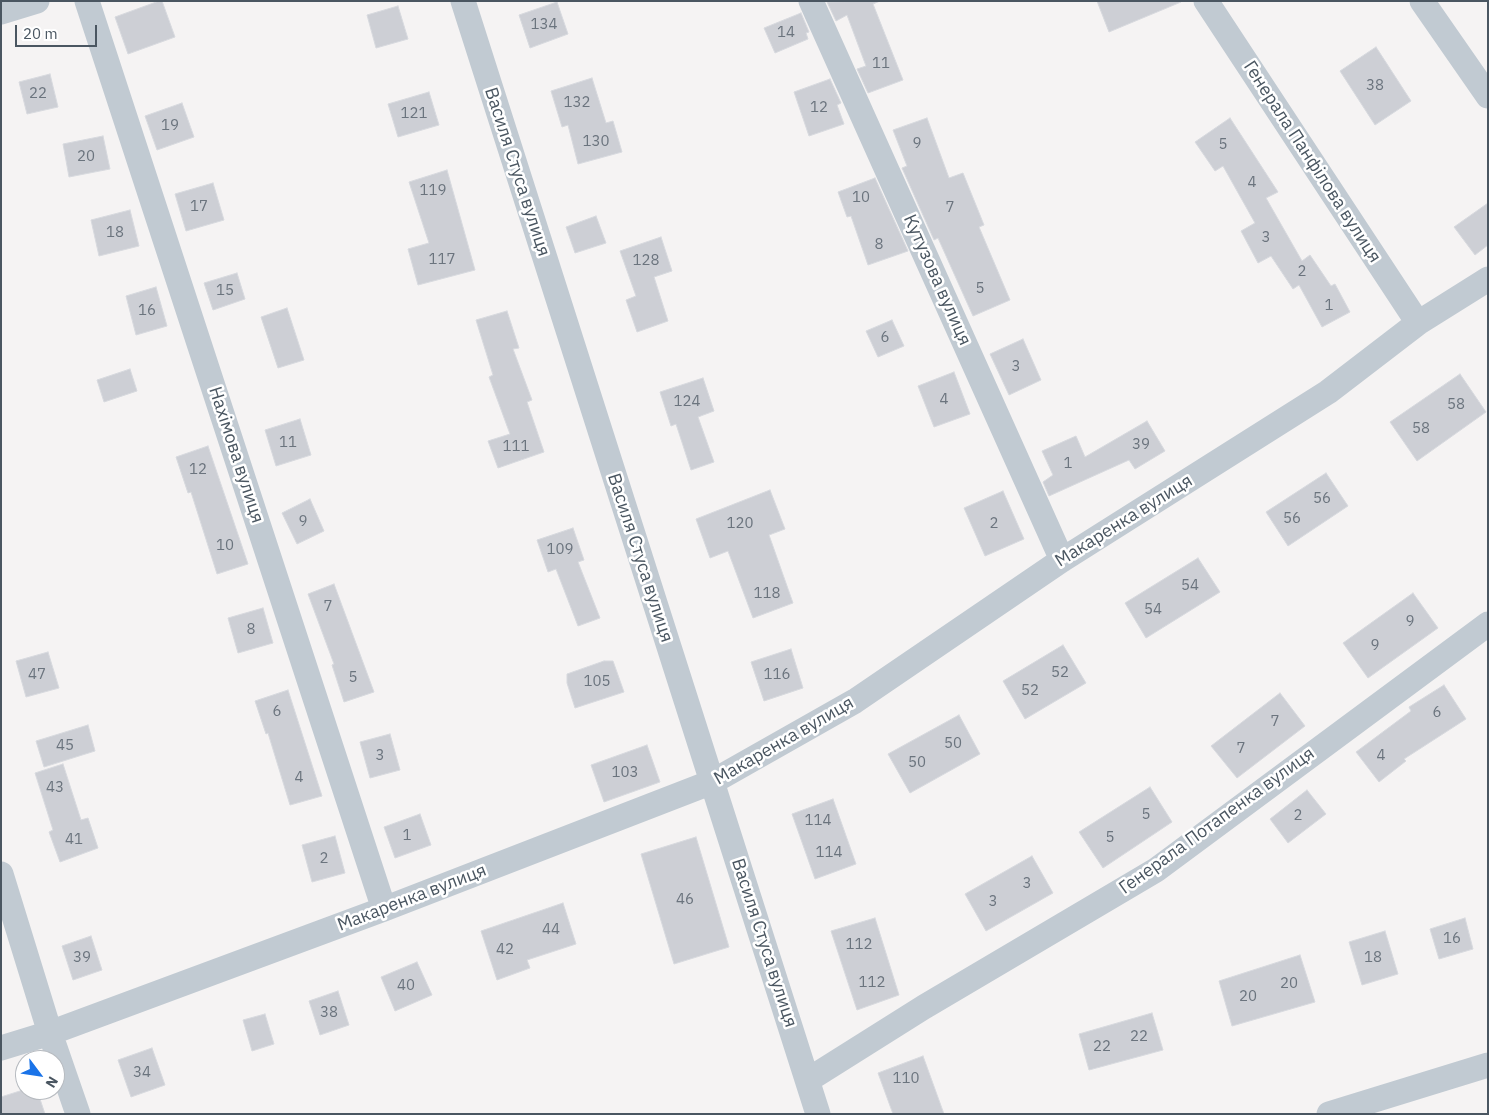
<!DOCTYPE html>
<html>
<head>
<meta charset="utf-8">
<style>
  body { margin:0 }
  #map { position:relative; width:1489px; height:1115px; overflow:hidden; background:#f5f3f3; font-family:"IBM Plex Sans",sans-serif }
  canvas { display:block }
  .frame { position:absolute; inset:0; border:2px solid #4a5661; pointer-events:none }
  .north { position:absolute; left:15px; top:1050px; width:50px; height:50px; box-sizing:border-box; background:#fff; border:1px solid #b7bbc0; border-radius:50%; rotate:121deg; font-size:14px; font-weight:700; line-height:20px; text-align:center; color:#4a5661 }
  .north::after { content:''; display:block; margin:auto; width:18px; height:22px; background:#1a73e8; clip-path:polygon(50% 0,100% 100%,50% 72%,0 100%) }
  .scale { position:absolute; left:15px; top:25px; width:82px; height:22px; box-sizing:border-box; border:2px solid #4a5661; border-top:0; padding-left:6px; font-size:15px; line-height:18px; white-space:nowrap; color:#4a5661; -webkit-text-stroke:4px #fff; paint-order:stroke }
</style>
</head>
<body>
<div id="map">
<canvas width="1489" height="1115"></canvas>
<div class="frame"></div>
<div class="north">N</div>
<div class="scale">20 m</div>
</div>
<script>
const g = document.querySelector('canvas').getContext('2d');
g.lineJoin = 'round';
function fill(path, color) {
  g.fillStyle = color;
  g.fill(path, 'evenodd');
}
function toPath(rows) {
  const path = new Path2D();
  for (const r of rows) {
    path.moveTo(r[0], r[1]);
    for (let i = 2; i < r.length; i += 2) path.lineTo(r[i], r[i + 1]);
  }
  return path;
}
function trace(path, color, width, dash) {
  g.strokeStyle = color;
  g.lineWidth = width;
  g.lineCap = dash ? 'butt' : 'round';
  g.setLineDash(dash || []);
  g.stroke(path);
}
function drawText(font, color, halo, rows, align = 'center') {
  g.font = font + ' "IBM Plex Sans",sans-serif';
  g.lineWidth = 5;
  g.setLineDash([]);
  g.textBaseline = 'middle';
  g.strokeStyle = halo;
  g.fillStyle = color;
  for (const [text, x, y, turn = 0] of rows) {
    g.save();
    g.translate(x, y);
    g.rotate((+turn || 0) * Math.PI / 180);
    g.textAlign = isNaN(turn) ? turn : align;
    if (halo) g.strokeText(text, 0, 0);
    g.fillText(text, 0, 0);
    g.restore();
  }
}
const building = toPath([
  [159,1,162,1,175,37,128,54,115,17,159,1],
  [880,1,873,4,903,80,868,93,857,69,866,66,847,15,836,21,827,2,880,1],
  [1097,1,1181,1,1181,2,1109,32,1097,1],
  [557,2,568,34,530,48,519,15,557,2],
  [398,6,408,39,376,48,367,15,398,6],
  [801,13,809,32,806,33,808,39,775,53,764,28,801,13],
  [1376,47,1411,101,1375,125,1340,71,1376,47],
  [50,74,58,107,27,114,19,82,50,74],
  [592,78,606,123,613,121,622,152,578,164,568,125,562,127,551,91,592,78],
  [830,79,841,103,837,105,844,124,809,136,794,92,830,79],
  [429,92,439,125,398,137,388,104,429,92],
  [182,103,194,137,157,150,145,116,182,103],
  [927,118,949,178,963,173,984,225,979,227,1010,300,973,316,938,238,934,240,902,168,907,166,893,130,927,118],
  [1230,118,1278,192,1266,198,1302,261,1310,255,1331,286,1335,284,1350,312,1322,327,1299,285,1293,289,1271,256,1258,263,1241,231,1255,223,1223,166,1215,171,1195,142,1230,118],
  [103,136,110,169,69,177,63,144,103,136],
  [447,170,475,270,418,285,408,249,429,243,409,182,447,170],
  [875,178,908,251,868,265,851,216,847,217,838,192,875,178],
  [213,183,224,220,186,231,175,194,213,183],
  [1488,203,1488,245,1475,255,1454,227,1488,203],
  [130,210,139,246,99,256,91,220,130,210],
  [596,216,606,243,575,253,566,227,596,216],
  [661,237,672,271,654,277,668,321,637,332,626,300,636,296,620,251,661,237],
  [237,273,245,299,213,310,204,283,237,273],
  [156,287,167,326,136,335,126,296,156,287],
  [287,308,304,360,278,368,261,317,287,308],
  [507,311,519,348,513,349,532,400,527,402,544,452,498,468,488,441,510,434,489,377,493,375,476,320,507,311],
  [892,320,904,346,878,357,866,331,892,320],
  [1023,339,1041,380,1009,395,990,354,1023,339],
  [130,369,137,391,104,402,97,380,130,369],
  [954,372,970,414,934,427,918,386,954,372],
  [1460,374,1486,412,1417,461,1390,422,1460,374],
  [703,378,714,411,698,417,714,462,691,470,676,424,671,426,660,392,703,378],
  [300,419,311,455,276,466,265,430,300,419],
  [1147,421,1165,451,1135,469,1129,460,1049,496,1043,482,1053,475,1042,451,1076,436,1085,457,1147,421],
  [208,446,248,564,217,574,191,492,188,493,176,457,208,446],
  [1326,473,1348,506,1288,546,1266,512,1326,473],
  [770,490,785,529,769,535,793,603,753,618,728,551,710,558,696,519,770,490],
  [1003,491,1024,539,985,556,964,508,1003,491],
  [310,499,324,531,297,544,282,513,310,499],
  [573,528,584,560,578,562,600,618,578,626,556,569,548,572,537,540,573,528],
  [1198,558,1220,592,1146,638,1125,603,1198,558],
  [334,584,374,692,344,702,332,665,334,664,308,594,334,584],
  [1413,593,1438,628,1368,678,1343,643,1413,593],
  [263,608,273,643,238,653,228,618,263,608],
  [1063,645,1086,683,1025,719,1003,681,1063,645],
  [791,649,803,688,764,701,751,662,791,649],
  [48,652,59,688,26,697,16,661,48,652],
  [604,661,613,661,624,692,575,708,567,683,567,674,604,661],
  [1444,685,1466,719,1404,759,1406,761,1379,782,1356,752,1411,711,1409,707,1444,685],
  [288,690,322,796,290,805,268,733,266,734,255,701,288,690],
  [1280,693,1305,726,1237,778,1211,746,1280,693],
  [959,715,980,754,910,793,888,754,959,715],
  [88,725,95,751,44,767,36,741,88,725],
  [390,734,400,770,370,778,360,742,390,734],
  [647,745,660,782,604,802,591,765,647,745],
  [63,764,81,820,88,818,98,848,60,862,49,832,53,830,35,773,63,764],
  [1150,787,1172,822,1103,868,1079,832,1150,787],
  [1307,790,1326,814,1288,843,1270,819,1307,790],
  [833,799,856,864,815,879,792,814,833,799],
  [420,814,431,845,395,858,384,827,420,814],
  [335,836,345,873,312,882,302,845,335,836],
  [696,837,729,947,674,964,641,854,696,837],
  [1032,856,1053,893,986,931,965,894,1032,856],
  [563,903,576,944,527,960,530,968,497,980,481,931,563,903],
  [875,918,899,995,857,1010,831,931,875,918],
  [1465,918,1473,949,1439,959,1430,929,1465,918],
  [1385,931,1398,974,1362,985,1349,942,1385,931],
  [91,936,102,970,73,980,62,946,91,936],
  [1300,955,1315,1002,1232,1026,1219,981,1300,955],
  [417,962,432,995,395,1011,381,977,417,962],
  [338,991,349,1025,320,1035,309,1001,338,991],
  [1152,1013,1163,1050,1089,1070,1079,1034,1152,1013],
  [265,1014,274,1044,252,1051,243,1020,265,1014],
  [152,1048,165,1085,131,1097,118,1060,152,1048],
  [923,1056,944,1114,893,1114,878,1073,923,1056],
  [23,1090,37,1090,45,1114,1,1114,1,1097,23,1090]
]);
fill(building, '#cdcfd5');
trace(building, '#d7d9de', 1);
trace(toPath([
  [87,1,384,909],
  [463,1,818,1114],
  [811,1,1062,560],
  [1206,1,1418,323],
  [1422,1,1488,96],
  [1,12,37,1],
  [1,874,50,1033,78,1114],
  [1,1048,50,1033,384,909,712,782,855,701,1062,560,1328,392,1418,323,1488,279],
  [808,1080,924,1007,1156,870,1488,624],
  [1329,1114,1488,1065]
]), '#c1cad2', 25);
drawText('15px', '#6b747e', null, [
  ["134",544,25],
  ["14",786,33],
  ["11",881,64],
  ["38",1375,86],
  ["22",38,94],
  ["132",577,103],
  ["12",819,108],
  ["121",414,114],
  ["19",170,126],
  ["130",596,142],
  ["9",917,144],
  ["5",1223,145],
  ["20",86,157],
  ["4",1252,183],
  ["119",433,191],
  ["10",861,198],
  ["17",199,207],
  ["7",950,208],
  ["18",115,233],
  ["3",1266,238],
  ["8",879,245],
  ["117",442,260],
  ["128",646,261],
  ["2",1302,272],
  ["5",980,289],
  ["15",225,291],
  ["1",1329,306],
  ["16",147,311],
  ["6",885,338],
  ["3",1016,367],
  ["4",944,400],
  ["124",687,402],
  ["58",1456,405],
  ["58",1421,429],
  ["11",288,443],
  ["39",1141,445],
  ["111",516,447],
  ["1",1068,464],
  ["12",198,470],
  ["56",1322,499],
  ["56",1292,519],
  ["9",303,522],
  ["120",740,524],
  ["2",994,524],
  ["10",225,546],
  ["109",560,550],
  ["54",1190,586],
  ["118",767,594],
  ["7",328,607],
  ["54",1153,610],
  ["9",1410,622],
  ["8",251,630],
  ["9",1375,646],
  ["52",1060,673],
  ["47",37,675],
  ["116",777,675],
  ["5",353,678],
  ["105",597,682],
  ["52",1030,691],
  ["6",277,712],
  ["6",1437,713],
  ["7",1275,722],
  ["50",953,744],
  ["45",65,746],
  ["7",1241,749],
  ["3",380,756],
  ["4",1381,756],
  ["50",917,763],
  ["103",625,773],
  ["4",299,778],
  ["43",55,788],
  ["5",1146,815],
  ["2",1298,816],
  ["114",818,821],
  ["1",407,836],
  ["5",1110,838],
  ["41",74,840],
  ["114",829,853],
  ["2",324,859],
  ["3",1027,884],
  ["46",685,900],
  ["3",993,902],
  ["44",551,930],
  ["16",1452,939],
  ["112",859,945],
  ["42",505,950],
  ["39",82,958],
  ["18",1373,958],
  ["112",872,983],
  ["20",1289,984],
  ["40",406,986],
  ["20",1248,997],
  ["38",329,1013],
  ["22",1139,1037],
  ["22",1102,1047],
  ["34",142,1073],
  ["110",906,1079]
]);
drawText('18px', '#4a5661', '#fff', [
  ["Генерала Панфілова вулиця",1312,162,57],
  ["Василя Стуса вулиця",517,172,72],
  ["Кутузова вулиця",937,280,66],
  ["Нахімова вулиця",236,455,72],
  ["Макаренка вулиця",1124,521,-32],
  ["Василя Стуса вулиця",640,558,72],
  ["Макаренка вулиця",784,741,-30],
  ["Генерала Потапенка вулиця",1217,821,-36],
  ["Макаренка вулиця",412,898,-21],
  ["Василя Стуса вулиця",764,943,72]
]);
</script>
</body>
</html>
